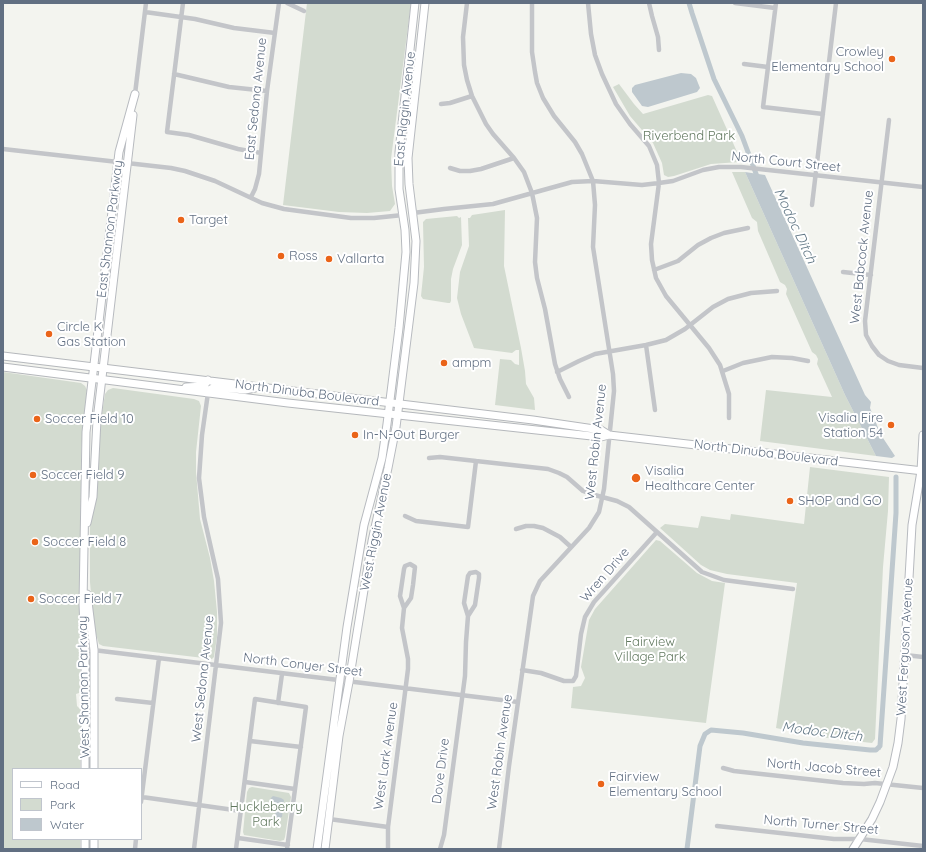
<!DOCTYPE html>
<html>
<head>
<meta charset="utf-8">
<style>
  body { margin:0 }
  #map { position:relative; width:926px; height:852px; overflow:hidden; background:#f3f4ef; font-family:Quicksand,sans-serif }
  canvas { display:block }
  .frame { position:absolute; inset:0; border:4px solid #616f82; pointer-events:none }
  .legend { position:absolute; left:12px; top:768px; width:130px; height:72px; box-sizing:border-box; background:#fff; border:1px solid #c0c5cd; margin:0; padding:5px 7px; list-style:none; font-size:12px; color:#616f82 }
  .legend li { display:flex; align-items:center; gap:8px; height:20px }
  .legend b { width:20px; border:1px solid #c0c5cd }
</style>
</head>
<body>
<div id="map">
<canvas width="926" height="852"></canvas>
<div class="frame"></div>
<ul class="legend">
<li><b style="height:5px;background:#fff"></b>Road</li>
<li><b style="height:11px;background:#d3dbd0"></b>Park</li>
<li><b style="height:11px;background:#bec8ce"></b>Water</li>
</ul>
</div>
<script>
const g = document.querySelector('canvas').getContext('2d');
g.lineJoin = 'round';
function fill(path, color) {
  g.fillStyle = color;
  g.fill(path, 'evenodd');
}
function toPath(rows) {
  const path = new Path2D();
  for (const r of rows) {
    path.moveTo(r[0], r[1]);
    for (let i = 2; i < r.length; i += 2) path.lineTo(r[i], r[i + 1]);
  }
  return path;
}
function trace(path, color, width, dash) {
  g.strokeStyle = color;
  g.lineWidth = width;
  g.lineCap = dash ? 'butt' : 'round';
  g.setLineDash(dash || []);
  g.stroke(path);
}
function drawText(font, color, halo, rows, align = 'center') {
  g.font = font + ' Quicksand,sans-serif';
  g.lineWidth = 4;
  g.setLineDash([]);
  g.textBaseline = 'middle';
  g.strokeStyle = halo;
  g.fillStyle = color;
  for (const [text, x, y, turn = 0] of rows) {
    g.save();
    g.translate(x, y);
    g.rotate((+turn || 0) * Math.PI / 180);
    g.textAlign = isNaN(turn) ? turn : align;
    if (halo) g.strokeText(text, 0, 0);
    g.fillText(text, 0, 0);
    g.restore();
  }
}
fill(toPath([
  [307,3,411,3,391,159,392,186,395,204,390,211,367,213,339,212,283,205],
  [619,84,634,104,643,114,708,95,712,96,738,154,739,162,711,164,674,176,668,177,664,175,662,163,653,143,630,116,613,87],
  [732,172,745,172,845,395,876,456,760,441,766,390,832,397,817,364,818,359,816,355,812,352,786,294,787,289,785,285,780,282,758,231,757,222,752,218],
  [505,210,504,266,521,348,525,371,526,384,534,398,535,410,495,405,500,359,511,360,515,364,519,365,519,350,516,350,512,353,474,348,461,314,457,298,460,272,469,246,468,218,470,218,472,215],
  [457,216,459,218,461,217,462,245,453,269,451,279,451,301,450,303,448,303,423,299,421,296,424,267,423,222,426,219],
  [3,372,81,383,85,386,87,390,81,451,80,690,79,693,76,694,77,706,79,708,81,711,80,769,13,769,13,839,80,839,80,849,3,849],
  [113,388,194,399,199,401,201,406,196,452,196,472,200,519,210,558,214,581,217,612,217,637,214,657,212,659,103,646,99,644,94,628,90,582,90,523,99,476,99,451,101,420,105,394,108,390],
  [810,467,889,477,888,511,883,567,875,739,872,743,819,737,776,728,797,583,727,574,710,570,701,565,660,528,665,524,698,528,701,516,730,520,731,514,804,524],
  [656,540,660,541,697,573,712,581,725,583,706,723,571,708,573,687,581,686,585,678,581,667,589,620,595,609],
  [252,787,289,793,291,797,285,837,284,840,280,841,244,835,243,832,247,792,249,788]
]), '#d3dbd0');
fill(toPath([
  [681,73,691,74,696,78,700,88,697,92,648,107,642,106,632,92,632,88,635,85],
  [745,172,765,175,865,395,871,402,870,408,881,435,895,456,892,458,876,456,845,395],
  [273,796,281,798,284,800,282,817,279,818,277,818,275,817,276,807,270,801,271,798]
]), '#bec8ce');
trace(toPath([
  [879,748,880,749]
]), '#bec8ce', 1.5);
trace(toPath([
  [689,3,692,13,714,79,742,136,758,179],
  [687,849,700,746,705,734,711,730,743,733,803,743,870,750,876,750,880,746,896,513,896,477]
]), '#bec8ce', 5);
const secondary = toPath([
  [87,523,93,497,97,420,133,115],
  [87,594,94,650,94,769],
  [85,769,85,649,83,604,86,432,119,152,135,94],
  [85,839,85,849],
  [94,849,94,839],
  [317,849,347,627,364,525,382,458,387,424,399,328,406,252,405,230,399,189,399,152,415,3],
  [325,849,339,736,349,682,372,541,388,468,396,427,414,283,416,241,409,184,408,158,425,3],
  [853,849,872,819,880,802,893,767,898,743,901,719,912,525,921,471,923,435]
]);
const primary = toPath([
  [3,356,533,420,601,430,609,435],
  [3,367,288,403,601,437,609,435,923,471],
  [186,387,204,386,208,380],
  [208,393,209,390,215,387,245,390,255,388]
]);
trace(secondary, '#b7babf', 9);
trace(primary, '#b5b8bc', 9);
trace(toPath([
  [183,3,167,132,189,135,238,149,261,153],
  [287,3,304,11],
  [467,3,463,37,464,65,467,80,472,96,486,124,493,134,514,158,524,172,532,193,537,218,535,262,537,278,545,309,555,364,560,379,569,397],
  [588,3,591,34,595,55,602,74,616,104,630,124,649,146,657,165,659,183,651,244,652,260,656,278,666,296,709,348,720,365,729,394,729,418],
  [649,3,652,16,658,37,659,50],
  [735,3,775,8],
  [776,3,763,107,823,114],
  [145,12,195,19,234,28,275,33],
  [744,64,768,67],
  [174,74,229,87,267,91],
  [135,94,146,3],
  [441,104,450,103,472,96],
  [889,120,865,321,866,335,872,346,879,355,888,361,899,365,923,368],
  [3,149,171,168,185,171,215,181,262,203,284,209,351,218,374,218,403,215],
  [450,168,460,171,470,171,481,169,514,158],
  [251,197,255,189,259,174,267,91,279,3],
  [812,205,836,3],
  [413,213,444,209,493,204,572,182,593,181,642,185,659,183,673,181,703,170,719,167,741,167,923,187],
  [654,270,678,261,698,245,711,238,724,233,748,228],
  [843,272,871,275],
  [646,345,655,410],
  [723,371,743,363,772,357,792,358,808,361],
  [557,372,579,361,595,354,646,345,666,340,685,329,713,307,728,299,751,293,777,291],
  [429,458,440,457,548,469,559,473,567,477,583,491,591,494,617,501,629,507,702,572,724,580,793,589],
  [405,516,416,521,468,527,476,461],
  [516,529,526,526,534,526,543,528,560,537,571,547],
  [85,649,518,702],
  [905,655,923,657],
  [522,670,541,673,564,681,573,681,576,676,581,634,585,617,594,602,657,532],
  [117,699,153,703],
  [278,703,282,674],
  [250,741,301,747],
  [723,768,734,771,843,783,864,784,875,783,923,788],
  [245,782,295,789],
  [142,797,241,811],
  [141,802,159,658],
  [329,819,388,827],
  [717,826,834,839,860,839,923,846],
  [238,838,288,845],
  [135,849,136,839],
  [194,849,221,623,218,579,204,517,199,478,202,435,208,393],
  [236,849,255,699,306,707,287,849],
  [388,849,388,827,408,669,408,659,402,628,404,608,411,598,413,585,415,567,410,564,405,566,404,569,400,596,404,608],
  [440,849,444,835,465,676,466,642,468,616,475,605,479,578,479,574,476,572,470,573,468,576,464,603,468,616],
  [499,849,509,766,533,596,540,581,589,528,599,512,604,489,614,391,613,374,593,247,595,205,593,181,582,154,575,142,554,116,543,98,537,83,535,72,532,52,532,3]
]), '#c3c5c9', 4.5);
trace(secondary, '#fff', 7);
trace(primary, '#fff', 7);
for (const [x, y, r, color] of [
  [892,59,4,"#ea6419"],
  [181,220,4,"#ea6419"],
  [281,256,4,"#ea6419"],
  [329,259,4,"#ea6419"],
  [49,334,4,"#ea6419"],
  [444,363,4,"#ea6419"],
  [37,419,4,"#ea6419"],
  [891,425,4,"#ea6419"],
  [355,435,4,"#ea6419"],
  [33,475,4,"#ea6419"],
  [636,478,5,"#ea6419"],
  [790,501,4,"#ea6419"],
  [35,542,4,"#ea6419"],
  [31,599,4,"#ea6419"],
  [601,784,4,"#ea6419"]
]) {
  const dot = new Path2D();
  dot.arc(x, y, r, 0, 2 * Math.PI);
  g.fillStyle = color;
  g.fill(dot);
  trace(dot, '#fff', 1.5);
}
drawText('13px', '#616f82', '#fff', [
  ["Crowley",884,52,"right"],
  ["Elementary School",884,67,"right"],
  ["Target",189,220],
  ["Ross",289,256],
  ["Vallarta",337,259],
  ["Circle K",57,327],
  ["Gas Station",57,342],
  ["ampm",452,363],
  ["Visalia Fire",883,418,"right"],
  ["Station 54",883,433,"right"],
  ["Soccer Field 10",45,419],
  ["In-N-Out Burger",363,435],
  ["Visalia",645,471],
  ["Healthcare Center",645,486],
  ["Soccer Field 9",41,475],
  ["SHOP and GO",798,501],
  ["Soccer Field 8",43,542],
  ["Soccer Field 7",39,599],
  ["Fairview",609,777],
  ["Elementary School",609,792]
], 'left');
drawText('13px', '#616f82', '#fff', [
  ["East Sedona Avenue",256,99,-84],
  ["East Riggin Avenue",405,109,-84],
  ["North Court Street",786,162,6],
  ["East Shannon Parkway",110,229,-83],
  ["West Babcock Avenue",862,257,-84],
  ["North Dinuba Boulevard",307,393,7],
  ["West Robin Avenue",596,442,-84],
  ["North Dinuba Boulevard",766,453,7],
  ["West Riggin Avenue",376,532,-79],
  ["Wren Drive",605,575,-49],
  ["West Ferguson Avenue",905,647,-87],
  ["North Conyer Street",303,665,7],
  ["West Sedona Avenue",203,679,-84],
  ["West Shannon Parkway",84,687,-91],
  ["West Robin Avenue",500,752,-82],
  ["West Lark Avenue",386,756,-82],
  ["North Jacob Street",824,768,5],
  ["Dove Drive",441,771,-83],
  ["North Turner Street",821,825,5]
]);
drawText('13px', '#627960', '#fff', [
  ["Riverbend Park",689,136],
  ["Fairview",650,642],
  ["Village Park",650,657],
  ["Huckleberry",266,807],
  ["Park",266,822]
]);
drawText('italic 14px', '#627886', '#fff', [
  ["Modoc Ditch",795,226,65],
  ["Modoc Ditch",822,732,7]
]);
</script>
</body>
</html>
